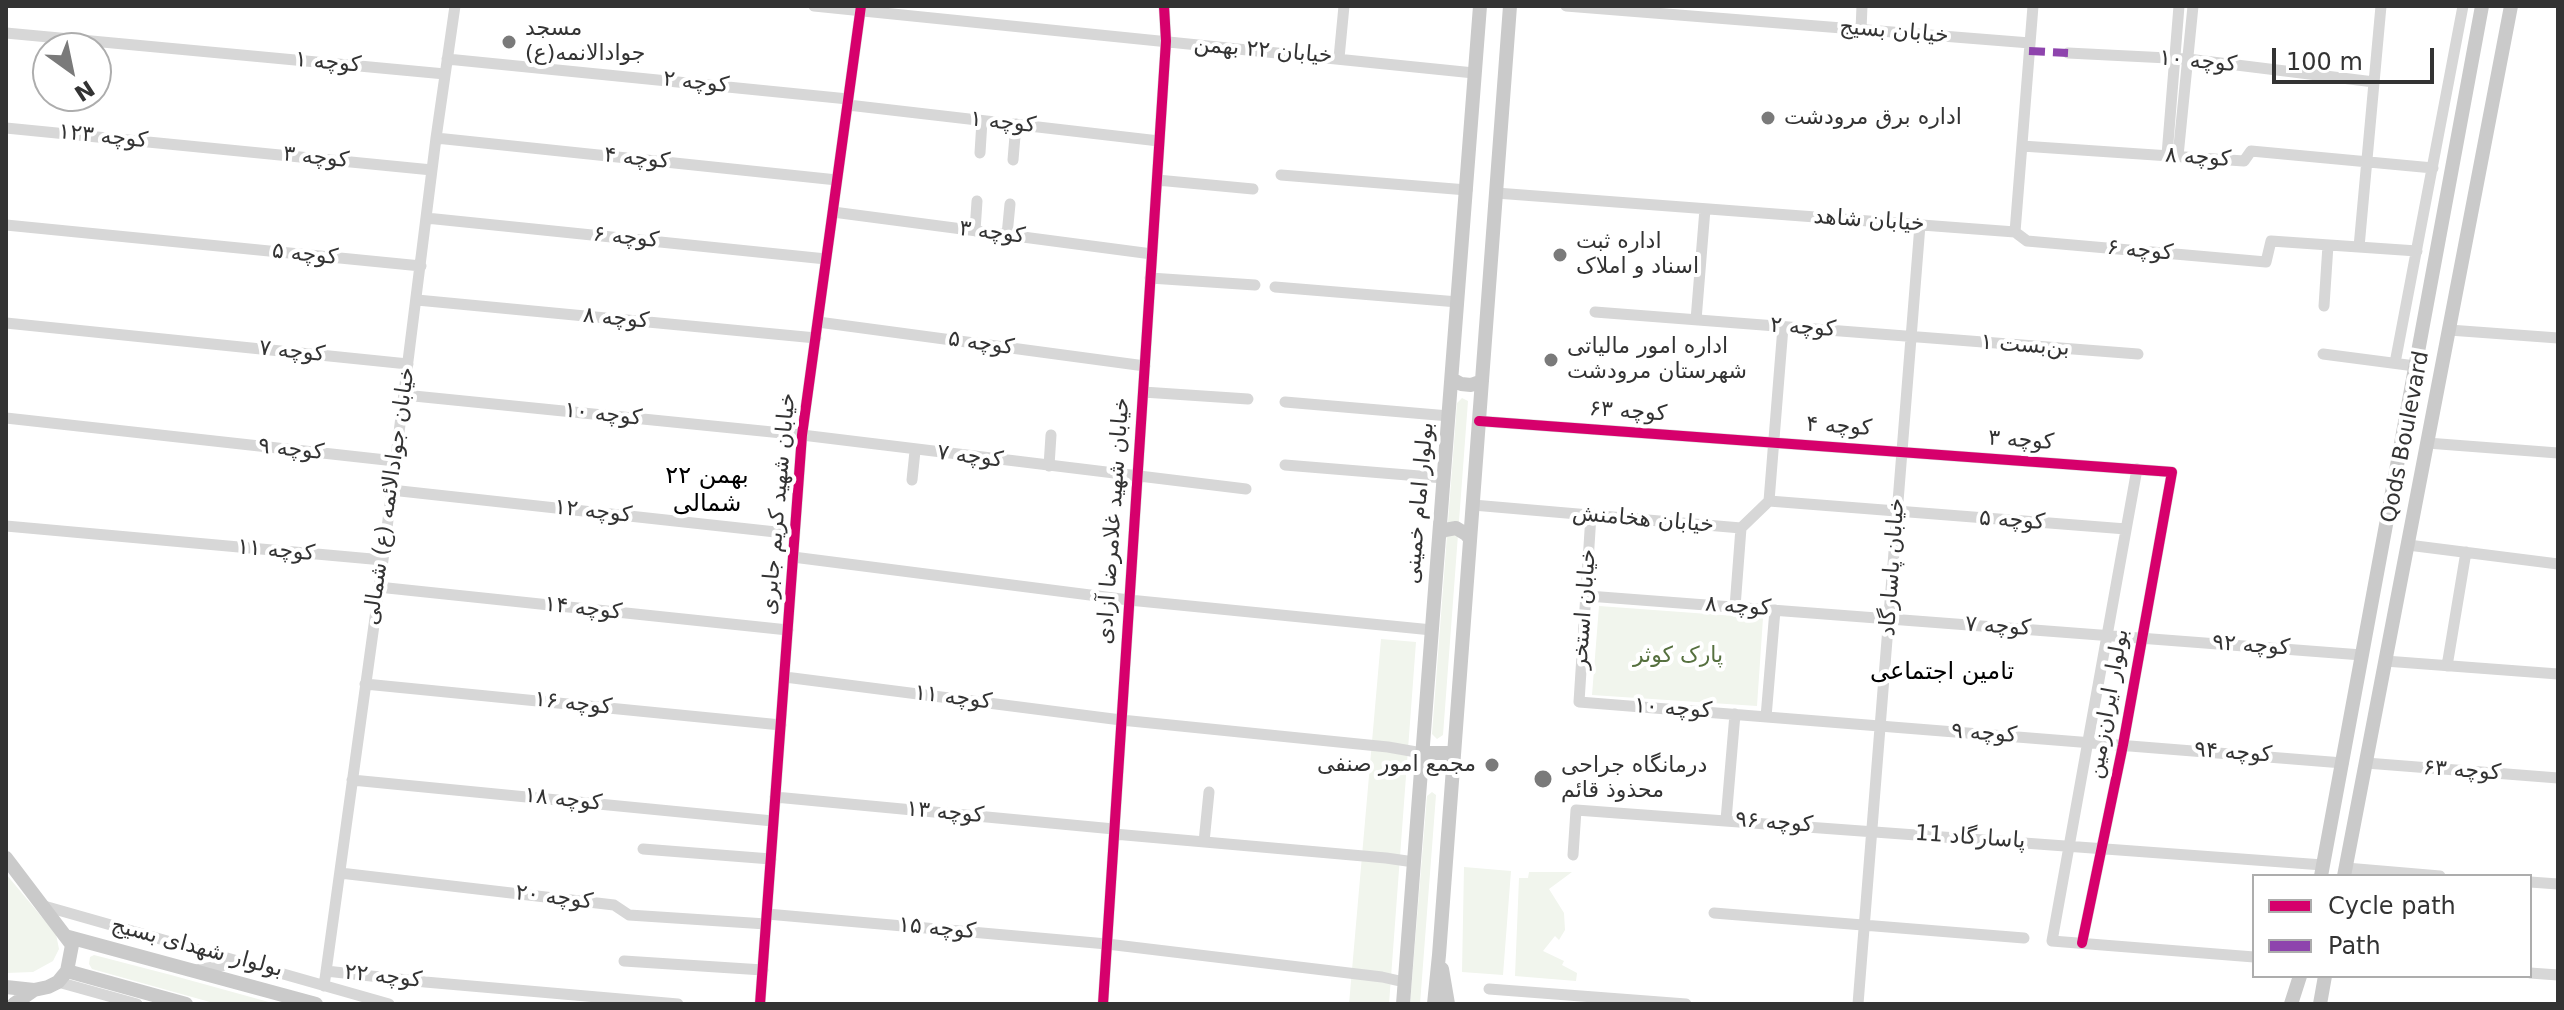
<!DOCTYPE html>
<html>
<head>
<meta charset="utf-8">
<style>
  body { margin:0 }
  #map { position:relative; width:2564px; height:1010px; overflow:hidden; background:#fff; font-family:"DejaVu Sans",sans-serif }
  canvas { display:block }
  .frame { position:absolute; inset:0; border:8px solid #333; pointer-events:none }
  .legend { position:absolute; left:2252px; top:874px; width:280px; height:104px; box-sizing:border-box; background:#fff; border:2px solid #adadad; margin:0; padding:10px 14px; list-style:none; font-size:24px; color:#333 }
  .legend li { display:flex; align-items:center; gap:16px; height:40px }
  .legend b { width:40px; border:2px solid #adadad }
  .north { position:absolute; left:32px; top:32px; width:80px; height:80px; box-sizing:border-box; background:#fff; border:2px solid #adadad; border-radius:50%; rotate:147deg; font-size:22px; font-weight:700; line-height:32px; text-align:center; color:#333 }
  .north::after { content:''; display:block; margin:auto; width:28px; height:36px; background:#7a7a7a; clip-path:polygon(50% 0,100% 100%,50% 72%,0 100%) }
  .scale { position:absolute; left:2272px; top:48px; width:162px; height:36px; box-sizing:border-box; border:4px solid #333; border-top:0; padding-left:10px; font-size:24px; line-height:28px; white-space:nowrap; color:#333; -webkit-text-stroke:6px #fff; paint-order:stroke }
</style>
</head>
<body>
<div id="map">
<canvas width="2564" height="1010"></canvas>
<div class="frame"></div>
<ul class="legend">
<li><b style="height:10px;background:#d6006c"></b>Cycle path</li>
<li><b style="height:10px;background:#8e44ad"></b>Path</li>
</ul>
<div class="north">N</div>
<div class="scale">100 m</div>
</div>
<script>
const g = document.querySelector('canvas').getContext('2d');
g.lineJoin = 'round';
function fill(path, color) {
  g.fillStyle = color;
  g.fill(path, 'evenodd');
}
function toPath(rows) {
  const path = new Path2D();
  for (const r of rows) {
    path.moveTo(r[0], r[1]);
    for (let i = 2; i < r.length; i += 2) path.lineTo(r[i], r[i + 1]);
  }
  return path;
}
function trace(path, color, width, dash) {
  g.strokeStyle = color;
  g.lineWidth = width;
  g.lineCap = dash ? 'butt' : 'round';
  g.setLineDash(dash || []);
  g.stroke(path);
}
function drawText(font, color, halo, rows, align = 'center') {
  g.font = font + ' "DejaVu Sans",Cairo,sans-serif';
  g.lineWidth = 8;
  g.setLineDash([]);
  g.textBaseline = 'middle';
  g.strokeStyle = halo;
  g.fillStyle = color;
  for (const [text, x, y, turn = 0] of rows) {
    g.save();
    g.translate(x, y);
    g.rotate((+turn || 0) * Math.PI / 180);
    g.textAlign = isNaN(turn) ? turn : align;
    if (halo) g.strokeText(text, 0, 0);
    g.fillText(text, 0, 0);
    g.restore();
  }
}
fill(toPath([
  [1462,398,1468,401,1443,735,1437,739,1432,734,1457,403],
  [1599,606,1763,618,1757,706,1592,695],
  [1381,639,1416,642,1389,1004,1349,1004],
  [1432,792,1436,795,1420,1004,1410,1004,1427,796],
  [1464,867,1511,871,1503,975,1462,972],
  [1529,872,1572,872,1549,889,1564,913,1565,930,1559,940,1555,936,1543,951,1564,961,1562,965,1577,973,1576,981,1515,976,1519,878,1528,878],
  [6,874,56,934,59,949,53,961,33,972,6,973],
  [94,955,171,975,276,1004,217,1004,92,969,89,964,90,957]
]), '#f1f5ed');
trace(toPath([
  [814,6,1474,73],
  [1566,6,2030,43],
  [1861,30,1862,6],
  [6,33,445,74],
  [2068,53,2188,59,2374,82],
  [1339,58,1344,6],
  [447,59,848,99],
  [848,105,1159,141],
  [6,128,432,170],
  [436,138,837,180],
  [2022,146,2244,161,2251,151,2433,168],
  [980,153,982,121],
  [2167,155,2179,6],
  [2178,156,2193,6],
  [1013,160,1016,124],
  [1281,175,1467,190],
  [1157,180,1253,189],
  [1496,193,2015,232,2033,6],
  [833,212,1152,254],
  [426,218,826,259],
  [6,225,421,266],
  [975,231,977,201],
  [2015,232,2027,241,2266,262,2271,241,2417,251],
  [1007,235,1010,204],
  [2359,247,2381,6],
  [1150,278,1255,285],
  [1275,287,1458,302],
  [417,300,816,338],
  [2324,306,2328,245],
  [1595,312,2138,354],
  [1696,320,1705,209],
  [818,322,1145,366],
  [6,323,408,364],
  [2449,330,2558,338],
  [2323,354,2415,366],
  [2395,363,2463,6],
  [1143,392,1248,399],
  [404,395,802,435,1246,489],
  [1285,402,1449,416],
  [6,418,395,461],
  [1479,421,2172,472,2123,745,2082,943],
  [2427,443,2558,453],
  [1285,465,1444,478],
  [1049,466,1051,435],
  [2137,469,2052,941,2254,957],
  [912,480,915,451],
  [391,490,794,534],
  [1769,501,1783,327],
  [1473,505,1741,528,1769,501,2126,529],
  [1591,515,1579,702,2343,763],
  [6,526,383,560],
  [2408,545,2558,564],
  [793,557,1129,600,1432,630],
  [378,587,788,630],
  [1588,596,2362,655],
  [1735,607,1741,528],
  [2385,661,2558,674],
  [2447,666,2466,552],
  [785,677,1121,720,1388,747,1422,753],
  [365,684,781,725],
  [1766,717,1775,610],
  [2366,763,2558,778],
  [352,780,773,821],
  [775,797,1114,829],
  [1726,820,1735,714],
  [1114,834,1386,858,1414,862],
  [1204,842,1209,792],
  [643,849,771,859],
  [1573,855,1576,810,2323,865],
  [2346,868,2440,876],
  [340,873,614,905,629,915,766,924],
  [2530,882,2558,884],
  [44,906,389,1004],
  [1714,913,2024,938],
  [767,914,1107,944,1382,977,1404,982],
  [624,961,763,970],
  [196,970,237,963],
  [326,971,425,982,678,1004],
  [2530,973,2558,975],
  [58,982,137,1004],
  [324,986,383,560,436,138,455,6],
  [1489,989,1686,1004],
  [760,1004,802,435,861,6],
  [1103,1004,1166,41,1164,6],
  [1858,1004,1920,225]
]), '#d7d7d7', 11);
trace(toPath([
  [1452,379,1461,384,1471,385,1482,381],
  [1440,533,1445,530,1456,528,1466,534,1470,539],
  [1422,753,1454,753],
  [6,858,72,945,67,971,58,982,48,987,34,990,6,987],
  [2321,876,2482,6],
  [2344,876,2511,6],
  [65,936,316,1004],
  [1442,969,1448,1004],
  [67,971,186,1004],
  [14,1004,34,990],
  [1403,1004,1480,6],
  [1434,1004,1439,955,1510,6],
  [2291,1004,2300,976],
  [2320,1004,2325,976]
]), '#cacaca', 14);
trace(toPath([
  [2029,51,2068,53]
]), '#8e44ad', 8, [16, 8]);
trace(toPath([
  [1479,421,2172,472,2123,745,2082,943],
  [760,1004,802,435,861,6],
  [1103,1004,1166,41,1164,6]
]), '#d6006c', 10);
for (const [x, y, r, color] of [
  [509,42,8,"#7a7a7a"],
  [1768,118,8,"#7a7a7a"],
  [1560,255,8,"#7a7a7a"],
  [1551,360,8,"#7a7a7a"],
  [1492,765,8,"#7a7a7a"],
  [1543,779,10,"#7a7a7a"]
]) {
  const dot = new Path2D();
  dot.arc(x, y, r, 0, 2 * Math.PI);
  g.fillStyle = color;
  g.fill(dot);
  trace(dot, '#fff', 3);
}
drawText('22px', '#333', '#fff', [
  ["مسجد",525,29],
  ["جوادالانمه(ع)",525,54],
  ["اداره برق مرودشت",1784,118],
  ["اداره ثبت",1576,242],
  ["اسناد و املاک",1576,267],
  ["اداره امور مالیاتی",1567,347],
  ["شهرستان مرودشت",1567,372],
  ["مجمع امور صنفی",1476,765,"right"],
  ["درمانگاه جراحی",1561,766],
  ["محذوذ قائم",1561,791]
], 'left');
drawText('22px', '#333', '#fff', [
  ["خیابان بسیج",1894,32,5],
  ["خیابان ۲۲ بهمن",1263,51,5],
  ["کوچه ۱۰",2198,62,5],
  ["کوچه ۱",328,63,5],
  ["کوچه ۲",696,83,6],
  ["کوچه ۱",1003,123,6],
  ["کوچه ۱۲۳",103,137,6],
  ["کوچه ۳",316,158,6],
  ["کوچه ۸",2198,158,4],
  ["کوچه ۴",637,159,6],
  ["خیابان شاهد",1869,221,4],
  ["کوچه ۳",992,233,7],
  ["کوچه ۶",626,238,6],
  ["کوچه ۶",2140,251,5],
  ["کوچه ۵",305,255,6],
  ["کوچه ۸",616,319,5],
  ["کوچه ۲",1803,328,4],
  ["کوچه ۵",981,344,8],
  ["بن‌بست ۱",2025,346,4],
  ["کوچه ۷",292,352,6],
  ["کوچه ۶۳",1628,412,4],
  ["کوچه ۱۰",603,415,6],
  ["کوچه ۴",1839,427,4],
  ["Qods Boulevard",2406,437,-79],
  ["کوچه ۳",2021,441,4],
  ["کوچه ۹",291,450,6],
  ["کوچه ۷",970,457,7],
  ["خیابان جوادالائمه (ع) شمالی",390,496,-82],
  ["بولوار امام خمینی",1420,503,-85],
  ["خیابان شهید کریم جابری",779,504,-85],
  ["کوچه ۱۲",593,512,6],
  ["خیابان هخامنش",1643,520,5],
  ["خیابان شهید غلامرضا آزادی",1114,521,-86],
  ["کوچه ۵",2012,521,4],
  ["کوچه ۱۱",276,551,5],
  ["خیابان پاسارگاد",1893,567,-86],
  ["کوچه ۸",1738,607,4],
  ["کوچه ۱۴",583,609,6],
  ["خیابان استخر",1585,609,-86],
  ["کوچه ۷",1998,627,4],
  ["کوچه ۹۲",2251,646,4],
  ["کوچه ۱۱",953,698,7],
  ["کوچه ۱۶",573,704,6],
  ["بولوار ایران‌زمین",2109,704,-80],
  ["کوچه ۱۰",1673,709,4],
  ["کوچه ۹",1984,734,4],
  ["کوچه ۹۴",2233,753,4],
  ["کوچه ۶۳",2462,771,4],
  ["کوچه ۱۸",563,800,6],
  ["کوچه ۱۳",945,813,5],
  ["کوچه ۹۶",1774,823,4],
  ["پاسارگاد 11",1970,838,4],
  ["کوچه ۲۰",554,898,7],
  ["کوچه ۱۵",937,929,5],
  ["بولوار شهدای بسیج",197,948,15],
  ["کوچه ۲۲",383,977,6]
]);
drawText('22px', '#56703f', '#fff', [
  ["پارک کوثر",1678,656]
]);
drawText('24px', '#000', '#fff', [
  ["۲۲ بهمن",707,477],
  ["شمالی",707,505],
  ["تامین اجتماعی",1942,673]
]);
</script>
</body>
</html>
